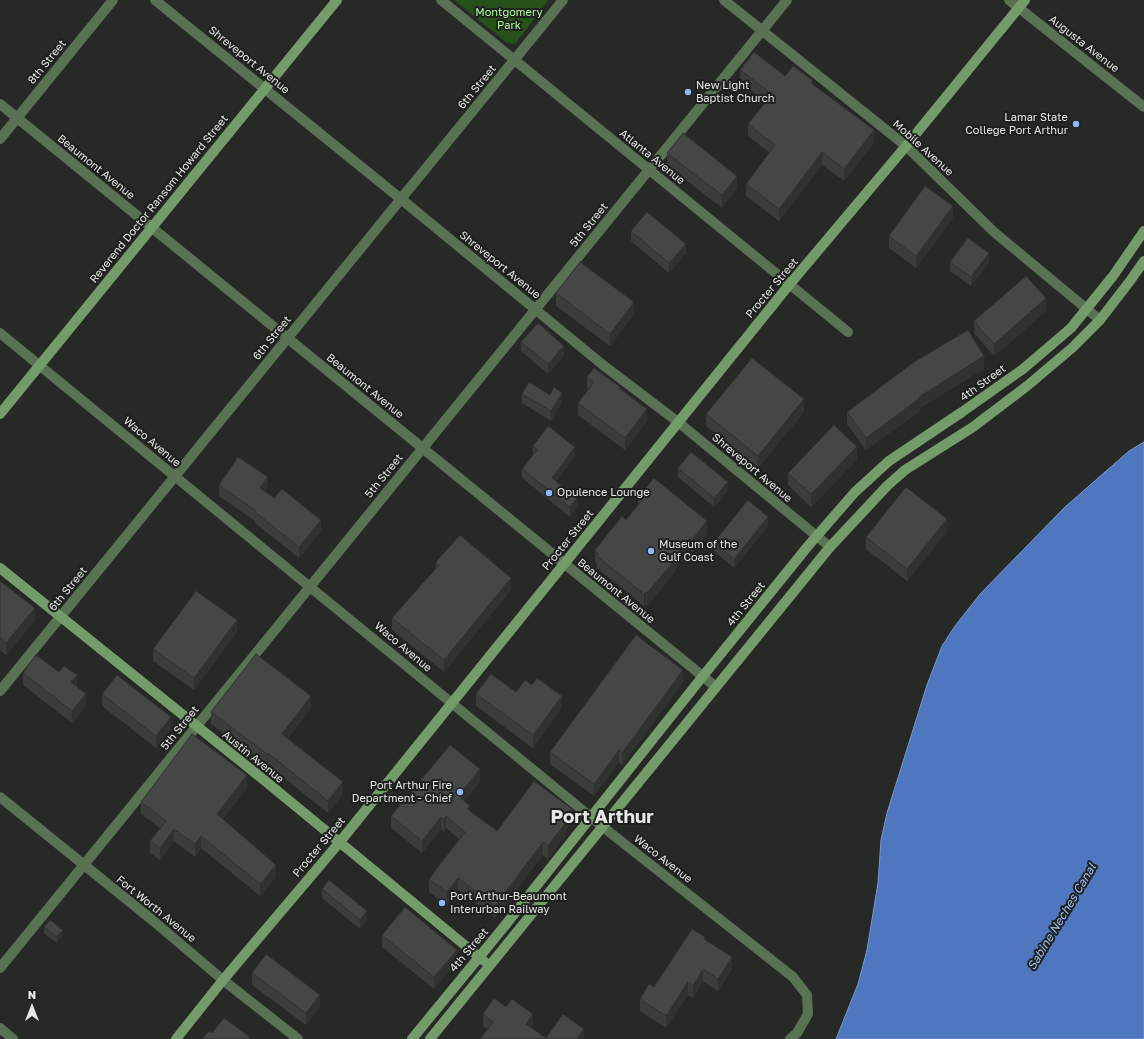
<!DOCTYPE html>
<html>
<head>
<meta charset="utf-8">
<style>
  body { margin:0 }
  #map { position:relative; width:1144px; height:1039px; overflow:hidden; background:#272926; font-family:"Golos Text",sans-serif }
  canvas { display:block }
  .north { position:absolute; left:12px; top:987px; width:40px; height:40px; -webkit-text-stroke:3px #1d201d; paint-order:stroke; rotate:0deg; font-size:11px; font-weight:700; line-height:16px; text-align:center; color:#e6e8e6 }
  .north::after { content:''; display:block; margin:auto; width:14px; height:18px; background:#e6e8e6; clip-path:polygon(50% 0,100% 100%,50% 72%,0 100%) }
</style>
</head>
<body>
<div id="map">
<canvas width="1144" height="1039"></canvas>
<div class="north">N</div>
</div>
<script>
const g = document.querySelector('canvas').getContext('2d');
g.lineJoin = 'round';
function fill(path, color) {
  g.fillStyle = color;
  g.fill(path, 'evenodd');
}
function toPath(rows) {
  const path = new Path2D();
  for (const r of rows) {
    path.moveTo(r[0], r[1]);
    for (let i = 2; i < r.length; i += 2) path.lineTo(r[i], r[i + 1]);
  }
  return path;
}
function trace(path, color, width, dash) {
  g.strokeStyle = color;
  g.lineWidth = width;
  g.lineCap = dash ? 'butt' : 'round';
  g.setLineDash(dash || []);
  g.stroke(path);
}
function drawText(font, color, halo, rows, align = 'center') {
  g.font = font + ' "Golos Text",sans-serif';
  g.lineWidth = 4;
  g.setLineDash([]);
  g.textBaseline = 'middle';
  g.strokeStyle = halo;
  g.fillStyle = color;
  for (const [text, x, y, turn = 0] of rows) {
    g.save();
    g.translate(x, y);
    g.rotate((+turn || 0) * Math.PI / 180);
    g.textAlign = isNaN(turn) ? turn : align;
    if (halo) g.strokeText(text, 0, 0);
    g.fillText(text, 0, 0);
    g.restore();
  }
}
fill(toPath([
  [454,0,547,0,548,1,515,44,511,44,506,42]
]), '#26521a');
const water = toPath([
  [1144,442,1144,1039,836,1039,858,984,867,950,878,883,881,840,887,813,927,685,942,646,955,626,981,593,1065,507,1129,451,1144,442]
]);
fill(water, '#4e77bf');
trace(water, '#7c99cb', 1);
trace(toPath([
  [155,0,401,199,603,365,678,422,830,547],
  [441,0,848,332],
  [724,0,906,146,994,232,1100,320],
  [1009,0,1144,107],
  [0,104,716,687],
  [0,139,113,0],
  [0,333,603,827,793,977,807,995,808,1014,797,1033,790,1039],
  [0,691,563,0],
  [0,797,151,919,223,980,298,1039],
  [0,968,787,0],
  [0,1028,13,1039]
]), '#597253', 10);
trace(toPath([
  [0,414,337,0],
  [0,568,264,780,484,961],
  [176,1039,223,980,339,843,789,285,906,146,1025,0],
  [412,1039,503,928,703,676,808,546,855,492,889,461,962,412,1023,369,1071,328,1113,276,1144,231],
  [430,1039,830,547,887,486,905,470,973,427,1027,386,1072,348,1100,320,1130,281,1144,261]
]), '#749b6a', 10);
fill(toPath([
  [740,70,785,76,813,84,874,143,844,181,822,165,779,221,746,196,746,184,770,153,748,136,748,124,766,102,740,82],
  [667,153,737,188,722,208,667,165],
  [953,218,916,268,889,248,889,236],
  [631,231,686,253,669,273,631,241],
  [950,262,989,263,971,286,950,271],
  [556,293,634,314,610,346,556,306],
  [1046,311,994,356,974,333,974,321],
  [521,342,564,356,548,374,521,351],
  [984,369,920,408,920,411,866,450,847,424,847,412],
  [587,377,620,389,647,421,625,450,578,415,578,403,588,390,587,389],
  [522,394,562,402,551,421,522,403],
  [804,412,758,468,706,426,706,414],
  [533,446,575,456,556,481,577,507,570,517,522,478,522,469,533,456],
  [857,460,811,507,788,485,788,473],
  [678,468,728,491,714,507,678,477],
  [219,485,268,488,265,491,321,531,299,558,255,523,255,521,219,496],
  [638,497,707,534,692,552,690,550,675,570,675,572,647,606,646,605,644,606,597,568,597,564,595,562,595,550,626,520,638,505],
  [768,526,734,568,714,551,714,542],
  [947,531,907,581,866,549,866,537],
  [436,562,511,590,444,672,392,630,392,618,436,568],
  [0,581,35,620,6,655,0,650],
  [237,632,194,690,153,661,153,649],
  [23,673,77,687,86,706,72,723,23,685],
  [683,682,622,765,619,762,594,796,550,764,550,752],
  [532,685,562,708,533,748,476,706,476,694,516,692],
  [102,694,171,729,156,748,102,706],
  [311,708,288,738,343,794,328,813,268,765,267,766,211,724,211,712],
  [480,782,464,801,470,811,497,831,572,822,567,828,567,833,548,859,543,855,495,918,458,890,447,905,429,892,429,879,459,839,446,828,444,831,441,829,422,853,391,828,391,816],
  [247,788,223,819,276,877,260,896,201,848,195,857,174,841,160,860,150,853,150,841,160,828,141,814,141,802],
  [322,889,367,920,360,929,322,898],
  [44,927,63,936,57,943,44,934],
  [382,935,457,962,434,989,382,947],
  [705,939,732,969,718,991,703,981,693,998,688,995,666,1028,640,1011,640,999],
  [252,973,320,1007,306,1025,252,985],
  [483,1014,533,1027,532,1028,546,1038,584,1039,480,1039,487,1030,483,1026]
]), '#3b3d3a');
fill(toPath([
  [874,130,874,143,844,181,844,169],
  [822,152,822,165,779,221,779,209],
  [737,176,737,188,722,208,722,195],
  [953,206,953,218,916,268,916,256],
  [686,244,686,253,669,273,669,263],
  [989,253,989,263,971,286,971,277],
  [1046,298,1046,311,994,356,994,344],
  [634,302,634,314,610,346,610,334],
  [564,346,564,356,548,374,548,364],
  [984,356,984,369,920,408,920,411,866,450,866,438,919,397],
  [562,393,562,402,551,421,551,411],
  [804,399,804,412,758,468,758,456],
  [647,409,647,421,625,450,625,438],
  [575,447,575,456,552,487,552,478],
  [857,447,857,460,811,507,811,494],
  [268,477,268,488,260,499,260,488],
  [728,482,728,491,714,507,714,498],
  [577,498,577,507,570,517,570,507],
  [768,517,768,526,734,568,734,559],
  [947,519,947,531,907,581,907,569],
  [321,520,321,531,299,558,299,547],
  [707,521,707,534,692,552,692,540],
  [690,538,690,550,675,570,675,572,647,606,647,593,673,559],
  [511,578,511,590,444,672,444,660],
  [646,592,646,605,644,606,644,594],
  [35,608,35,620,6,655,6,643],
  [237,620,237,632,194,690,194,678],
  [683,670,683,682,622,765,622,753],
  [77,675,77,688,71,682],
  [86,694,86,706,72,723,72,711],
  [311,696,311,708,282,746,282,734],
  [562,696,562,708,533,748,533,735],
  [171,717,171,729,156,748,156,736],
  [619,750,619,762,594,796,594,784],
  [268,753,268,765,267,766,267,754],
  [480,769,480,782,462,803,462,808,460,794],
  [247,775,247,788,217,826,217,814],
  [343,782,343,794,328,813,328,801],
  [572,809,572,822,567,828,567,833,548,859,548,846,565,819],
  [446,816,446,828,444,831,444,819],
  [441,817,441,829,422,853,422,841],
  [174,829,174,841,160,860,160,848],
  [201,836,201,848,195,857,195,844],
  [543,842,543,855,495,918,495,906],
  [276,865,276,877,260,896,260,884],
  [458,878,458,890,447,905,447,892],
  [367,911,367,920,360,929,360,920],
  [63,930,63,936,57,943,57,937],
  [457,950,457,962,434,989,434,977],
  [732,957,732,969,718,991,718,979],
  [703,969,703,981,693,998,693,986],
  [688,982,688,995,666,1028,666,1016],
  [320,995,320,1007,306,1025,306,1013],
  [533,1014,533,1027,526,1036,526,1024],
  [584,1029,584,1039,577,1039]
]), '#303230');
const building = toPath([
  [754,52,785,76,793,66,813,81,811,83,874,130,844,169,822,152,779,209,746,184,775,145,748,124,772,94,740,70,754,52],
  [683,133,737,176,722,195,667,153,683,133],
  [925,186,953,206,916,256,889,236,925,186],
  [647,212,686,244,669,263,631,231,647,212],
  [968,238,989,253,971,277,950,262,968,238],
  [580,262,634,302,610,334,556,293,580,262],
  [1026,276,1046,298,994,344,974,321,1026,276],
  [538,323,564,346,548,364,521,342,538,323],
  [968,330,984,356,919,397,920,398,866,438,847,412,914,362,968,330],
  [752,358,804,399,758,456,706,414,752,358],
  [594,368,620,387,619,388,647,409,625,438,578,403,594,382,587,377,594,368],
  [529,382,550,395,554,387,562,393,551,411,522,394,529,382],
  [834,425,857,447,811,494,788,473,834,425],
  [548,426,575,447,552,478,577,498,570,507,522,469,537,450,533,446,548,426],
  [691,452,728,482,714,498,678,468,691,452],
  [238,457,268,477,260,488,274,498,282,489,321,520,299,547,255,512,256,511,219,485,238,457],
  [654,478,707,521,692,540,690,538,673,559,675,560,647,593,646,592,644,594,597,556,599,554,595,550,622,516,626,520,642,500,638,497,654,478],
  [906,487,947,519,907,569,866,537,906,487],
  [748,500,768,517,734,559,714,542,748,500],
  [460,535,511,578,444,660,392,618,439,565,436,562,460,535],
  [0,581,35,608,6,643,0,638,0,581],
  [196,591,237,620,194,678,153,649,196,591],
  [636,635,683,670,622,753,619,750,594,784,550,752,636,635],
  [256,654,311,696,282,734,343,782,328,801,268,753,267,754,211,712,256,654],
  [36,655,59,672,64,666,77,675,71,682,86,694,72,711,23,673,36,655],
  [491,674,516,692,525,680,532,685,537,678,562,696,533,735,476,694,491,674],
  [117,675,171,717,156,736,102,694,117,675],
  [192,734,247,775,217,814,276,865,260,884,201,836,195,844,174,829,160,848,150,841,166,821,141,802,192,734],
  [450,745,480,769,460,794,462,796,461,798,470,806,467,809,497,831,534,781,572,809,565,819,567,821,548,846,543,842,495,906,458,878,447,892,429,879,465,832,446,816,444,819,441,817,422,841,391,816,450,745],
  [329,880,367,911,360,920,322,889,329,880],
  [405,907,457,950,434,977,382,935,405,907],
  [50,920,63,930,57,937,44,927,50,920],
  [692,929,705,937,704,939,732,957,718,979,703,969,693,986,688,982,666,1016,640,999,649,984,654,987,692,929],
  [266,954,320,995,306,1013,252,973,266,954],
  [494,998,506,1007,512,999,533,1014,526,1024,546,1038,563,1014,584,1029,577,1039,480,1039,493,1022,483,1014,494,998],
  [224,1018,250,1037,248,1039,202,1039,209,1031,212,1033,224,1018]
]);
fill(building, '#454744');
trace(building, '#303230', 1);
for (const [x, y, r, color] of [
  [688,92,4,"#90b8fd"],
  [1076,124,4,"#90b8fd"],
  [549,493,4,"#90b8fd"],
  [651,551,4,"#90b8fd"],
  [460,792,4,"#90b8fd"],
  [442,903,4,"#90b8fd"]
]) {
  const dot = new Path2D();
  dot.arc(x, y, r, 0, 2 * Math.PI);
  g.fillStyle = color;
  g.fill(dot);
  trace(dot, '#1d201d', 1.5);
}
drawText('11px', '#adfd9a', '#1d201d', [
  ["Montgomery",509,13],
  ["Park",509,26]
]);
drawText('11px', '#e6e8e6', '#1d201d', [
  ["Augusta Avenue",1084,44,38],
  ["Shreveport Avenue",249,60,39],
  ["8th Street",47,62,-51],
  ["6th Street",477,87,-51],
  ["Mobile Avenue",923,148,42],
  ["Atlanta Avenue",652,157,39],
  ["Beaumont Avenue",96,167,39],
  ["Reverend Doctor Ransom Howard Street",159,199,-51],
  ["5th Street",589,225,-51],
  ["Shreveport Avenue",500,265,39],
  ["Procter Street",772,288,-50],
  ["6th Street",272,338,-51],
  ["4th Street",983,383,-36],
  ["Beaumont Avenue",365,386,39],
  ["Waco Avenue",152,442,40],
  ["Shreveport Avenue",752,468,40],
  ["5th Street",384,476,-51],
  ["Procter Street",568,540,-51],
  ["6th Street",68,589,-51],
  ["Beaumont Avenue",616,591,39],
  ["4th Street",746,604,-51],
  ["Waco Avenue",403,647,40],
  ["5th Street",180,728,-51],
  ["Austin Avenue",253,757,39],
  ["Procter Street",319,847,-50],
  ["Waco Avenue",663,859,38],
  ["Fort Worth Avenue",156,909,39],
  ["4th Street",469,950,-50]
]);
drawText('11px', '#e6e8e6', '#1d201d', [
  ["New Light",696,86],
  ["Baptist Church",696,99],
  ["Lamar State",1068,118,"right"],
  ["College Port Arthur",1068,131,"right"],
  ["Opulence Lounge",557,493],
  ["Museum of the",659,545],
  ["Gulf Coast",659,558],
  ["Port Arthur Fire",452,786,"right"],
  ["Department - Chief",452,799,"right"],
  ["Port Arthur-Beaumont",450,897],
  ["Interurban Railway",450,910]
], 'left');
drawText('italic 12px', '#9ec0fa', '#1d201d', [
  ["Sabine Neches Canal",1062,917,-59]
]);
drawText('bold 19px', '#e6e8e6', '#1d201d', [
  ["Port Arthur",602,817]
]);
</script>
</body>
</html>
